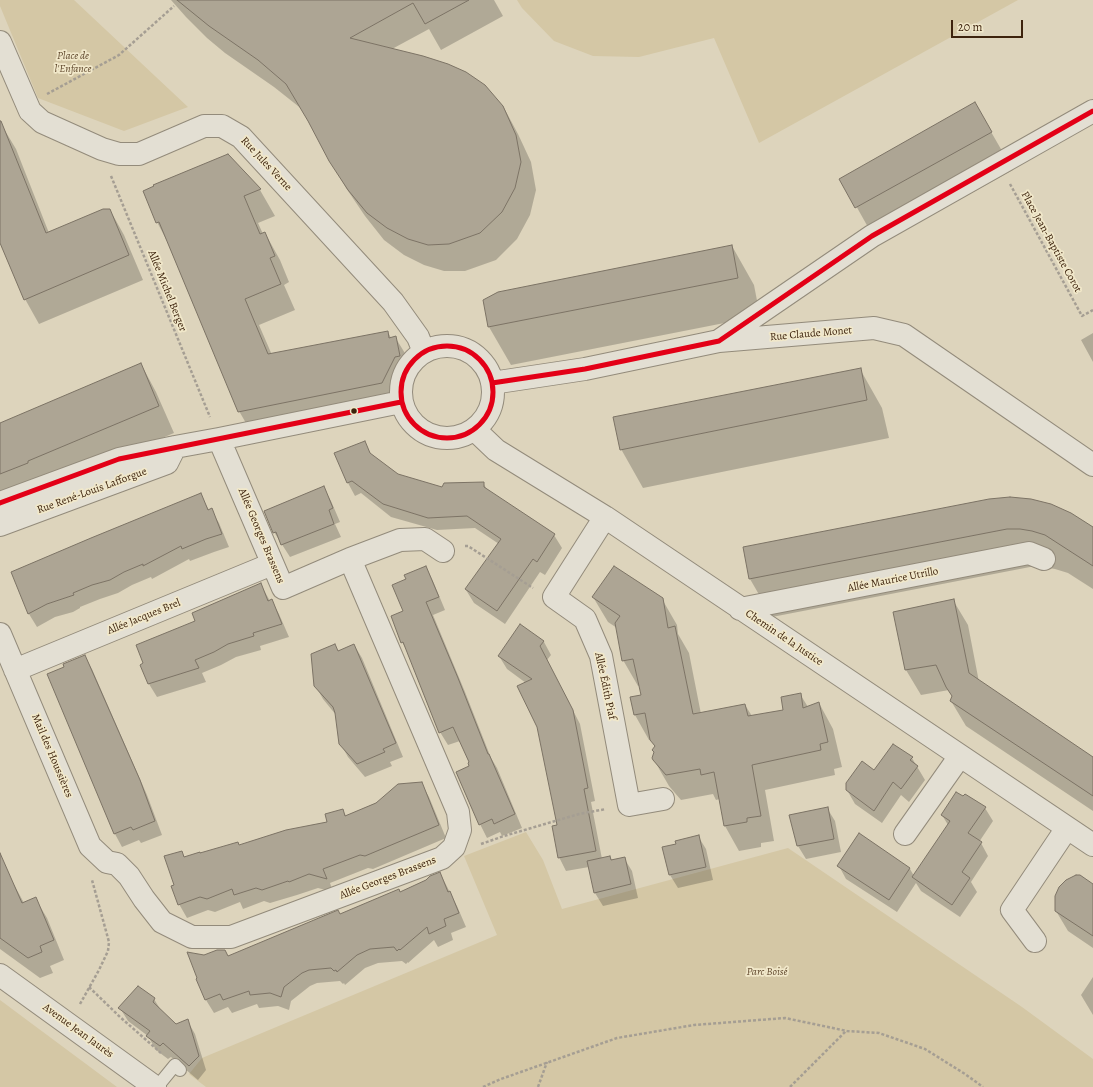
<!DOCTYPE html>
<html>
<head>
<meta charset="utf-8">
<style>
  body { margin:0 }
  #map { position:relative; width:1093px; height:1087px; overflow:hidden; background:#ddd4bc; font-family:Alegreya,serif }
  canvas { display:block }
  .scale { position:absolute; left:951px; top:20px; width:72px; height:18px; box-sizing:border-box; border:2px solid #3d230d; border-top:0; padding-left:5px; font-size:12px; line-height:14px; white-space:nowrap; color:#3d230d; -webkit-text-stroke:3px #f1e8ca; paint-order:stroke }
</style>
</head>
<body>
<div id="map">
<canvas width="1093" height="1087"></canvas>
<div class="scale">20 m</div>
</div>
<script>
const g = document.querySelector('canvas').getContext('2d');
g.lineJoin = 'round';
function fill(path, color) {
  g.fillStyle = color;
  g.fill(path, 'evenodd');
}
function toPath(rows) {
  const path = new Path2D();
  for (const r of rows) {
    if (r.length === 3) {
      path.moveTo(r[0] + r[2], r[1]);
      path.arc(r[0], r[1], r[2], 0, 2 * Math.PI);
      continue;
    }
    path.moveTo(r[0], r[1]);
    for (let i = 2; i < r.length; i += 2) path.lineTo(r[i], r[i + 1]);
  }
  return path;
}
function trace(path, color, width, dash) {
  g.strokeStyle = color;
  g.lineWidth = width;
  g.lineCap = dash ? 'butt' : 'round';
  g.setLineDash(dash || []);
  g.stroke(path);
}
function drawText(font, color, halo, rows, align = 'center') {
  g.font = font + ' Alegreya,serif';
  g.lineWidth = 3.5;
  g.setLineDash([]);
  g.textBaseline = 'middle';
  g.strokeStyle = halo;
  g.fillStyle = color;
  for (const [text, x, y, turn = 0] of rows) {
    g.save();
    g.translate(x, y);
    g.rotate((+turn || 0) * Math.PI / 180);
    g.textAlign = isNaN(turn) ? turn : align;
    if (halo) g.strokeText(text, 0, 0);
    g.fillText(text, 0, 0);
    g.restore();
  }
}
fill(toPath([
  [0,0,74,0,188,107,124,131,38,98,0,6],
  [517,0,1018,0,759,143,714,38,639,57,593,56,554,41,522,8],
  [526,832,543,860,562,909,788,848,1022,1007,1093,1059,1093,1087,206,1087,189,1074,202,1058,497,935,464,856],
  [0,1000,117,1087,0,1087]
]), '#d4c7a5');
fill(toPath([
  [171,0,494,0,503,16,441,50,429,29,392,49,503,106,518,134,531,162,536,190,530,215,517,239,496,260,465,271,444,271,424,265,404,255,384,240,365,216,346,188,303,110,274,87,225,53,207,38,186,17],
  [975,104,1013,170,878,245,841,179],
  [1,124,16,149,49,233,110,210,124,235,143,280,39,324,25,299,0,240,0,125],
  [228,155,260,190,275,216,258,223,263,234,265,233,280,260,289,282,284,285,295,310,259,325,272,355,388,332,391,338,395,337,411,363,414,382,409,383,396,410,254,437,239,411,168,243,157,222],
  [732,246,754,285,760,316,511,365,489,327],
  [1093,333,1093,362,1081,340],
  [141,364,156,392,174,433,0,506,0,424],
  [860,369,882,408,889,438,643,488,621,449],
  [364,442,372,456,398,475,443,488,483,483,488,491,554,535,562,548,545,575,540,572,505,624,474,603,466,590,499,544,475,528,437,530,391,517,361,493,355,496,348,483],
  [324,488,331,501,340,522,335,524,341,537,290,557,274,532],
  [200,494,209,510,211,510,219,523,229,547,214,552,190,561,189,559,152,579,151,577,132,585,118,593,100,599,80,607,80,608,73,612,55,617,37,627,29,614,12,573],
  [989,500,1093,529,1093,589,1068,573,1055,569,1043,567,1030,567,772,617,750,579],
  [426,567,433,581,445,610,433,615,465,692,491,758,497,768,522,828,502,836,500,832,487,838,480,824,470,763,460,741,448,745,440,732,407,651,402,642,408,580],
  [261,585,270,601,272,601,279,614,289,637,260,646,261,650,236,657,221,665,202,673,206,682,157,697,149,684,141,665,196,621],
  [593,597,662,599,677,625,678,634,689,653,701,714,745,705,752,716,784,710,800,694,808,707,819,703,833,729,842,767,834,769,835,775,765,790,774,841,761,843,761,847,739,851,725,826,720,799,716,800,713,794,681,800,669,786,654,760,655,747,651,740,649,740,635,715,642,696,640,685,638,686,623,660,617,628,608,622],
  [953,600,968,625,979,682,1093,758,1093,811,966,726,951,701,953,697,949,690,921,695,906,670,894,612],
  [520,626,544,642,551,655,547,660,580,724,595,801,591,802,602,859,610,857,612,860,624,858,632,871,638,898,603,906,595,893,589,867,566,871,559,857,558,826,538,726,526,683,507,669,499,656],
  [354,645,362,658,403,757,390,762,392,766,365,777,348,757,340,743,336,715,323,699,315,685,338,651],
  [85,656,92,669,147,795,162,835,141,843,139,840,122,847,115,834,66,667],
  [912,758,925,780,909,802,901,795,882,823,855,804,847,790,874,771],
  [421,783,429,797,446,838,373,869,368,868,330,883,333,892,318,888,297,895,270,903,264,901,243,909,240,902,215,912,208,910,187,918,179,904,176,885,181,852,185,858,239,846,329,822,343,810,346,816],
  [827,808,835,821,841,852,806,859,798,846,790,815],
  [985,808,993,821,979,842,981,843,988,856,971,882,977,892,960,917,921,891,916,883,897,912,846,879,839,866,859,835,910,869,914,876,948,825,942,815],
  [698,836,706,849,713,880,678,888,670,875,664,848,678,845],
  [0,870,10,877,24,903,35,898,47,918,64,960,50,966,53,973,40,978,0,949],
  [440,873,457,906,466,927,451,933,453,940,438,947,434,940,408,963,408,962,406,964,402,961,378,963,365,968,345,985,344,983,343,984,340,981,317,983,310,986,291,1001,289,1010,278,1006,259,1008,257,1004,232,1013,228,1007,214,1013,206,1000,197,979,205,956,225,950,228,957,400,893],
  [1093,885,1093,948,1068,931,1056,911],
  [1093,977,1093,1015,1081,995],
  [154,999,162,1012,175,1025,187,1020,195,1034,206,1070,198,1080,171,1057,168,1059,156,1050,148,1036,128,1021,120,1008]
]), '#0003');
const building = toPath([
  [177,0,469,0,425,24,413,3,350,38,423,56,448,64,466,72,485,85,503,106,516,135,521,162,515,188,502,212,480,233,449,244,428,245,408,239,387,228,367,213,348,190,329,161,308,121,286,84,258,60,209,26,177,0],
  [975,102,992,132,855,208,839,179,975,102],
  [0,121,1,121,46,233,103,209,110,209,129,255,24,300,0,243,0,121],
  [228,154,261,189,244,196,260,234,265,232,275,256,270,258,281,284,245,299,268,354,388,331,389,338,396,336,400,356,395,357,382,383,238,412,159,222,156,223,143,191,154,186,153,185,228,154],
  [732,245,738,278,488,327,483,300,498,292,732,245],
  [141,363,159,406,28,461,28,463,0,474,0,423,141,363],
  [861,368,867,400,620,450,613,417,861,368],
  [365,441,370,453,398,474,442,487,444,483,484,482,484,487,555,534,537,562,533,559,497,611,465,589,501,539,467,516,428,518,383,504,352,481,347,483,334,453,365,441],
  [324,486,333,508,329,510,334,524,281,545,276,532,273,533,264,511,324,486],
  [201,493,208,510,212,508,222,534,206,539,182,549,181,546,143,566,143,564,124,572,110,580,92,585,73,593,74,595,47,604,28,614,11,572,91,538,201,493],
  [1010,497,1031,499,1051,504,1071,513,1093,527,1093,566,1045,535,1032,531,1020,529,1007,529,749,579,743,547,989,499,1010,497],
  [426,566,439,597,426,602,458,678,488,754,489,754,515,814,494,824,492,819,479,825,456,772,469,766,468,763,469,762,453,727,439,733,403,642,401,643,391,616,403,611,392,585,406,579,404,575,426,566],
  [614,566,663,598,668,628,675,626,693,714,745,704,748,716,783,710,781,697,801,693,803,708,819,702,828,742,820,744,821,750,752,765,761,816,747,818,747,822,724,826,714,772,701,775,700,769,666,775,653,760,652,758,654,752,652,750,655,746,650,740,645,713,634,715,630,697,641,695,633,659,622,661,615,623,620,616,592,597,614,566],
  [261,583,268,601,272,599,282,624,253,633,254,636,228,644,214,652,195,660,199,668,148,684,140,665,143,663,136,645,195,621,192,613,261,583],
  [954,599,969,673,1093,757,1093,796,950,701,952,696,946,687,936,665,905,670,893,612,954,599],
  [520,624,544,641,540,646,573,710,588,788,584,789,596,851,558,858,552,826,557,825,537,727,517,686,532,679,498,656,520,624],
  [335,644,338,651,354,644,396,743,383,749,385,752,357,764,339,744,335,713,333,707,314,686,311,654,335,644],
  [85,655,140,780,155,821,133,830,131,827,114,834,47,674,64,667,63,664,85,655],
  [893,744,913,757,910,760,918,766,901,789,893,782,874,811,846,790,846,783,862,761,874,770,893,744],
  [422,782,439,825,365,856,360,855,323,869,327,879,309,874,289,882,288,881,262,890,256,888,234,895,232,889,207,899,200,897,178,905,171,886,174,885,164,856,182,851,184,857,200,852,200,853,238,842,239,845,286,830,327,822,325,814,343,809,345,816,376,803,398,784,422,782],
  [956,792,963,796,965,794,986,807,968,833,982,842,962,872,970,878,952,905,912,877,950,821,941,815,956,792],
  [828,807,834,839,797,846,789,815,828,807],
  [859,833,910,868,889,900,837,866,859,833],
  [699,835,706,867,669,875,662,847,676,844,675,841,699,835],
  [0,853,22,903,36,897,54,940,40,946,42,952,28,958,0,938,0,853],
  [610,856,611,860,625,857,631,884,594,893,587,861,610,856],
  [440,872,448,892,450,891,459,913,444,919,446,926,429,934,427,927,400,950,399,949,397,951,394,947,370,949,357,955,337,972,336,970,334,971,331,968,309,970,302,973,284,987,281,997,270,993,250,995,249,991,223,1000,220,994,205,1000,196,979,197,978,187,952,204,955,217,950,225,950,228,956,338,910,340,914,399,889,400,892,426,880,430,876,440,872],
  [1076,875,1080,875,1093,884,1093,936,1055,911,1055,896,1059,887,1066,880,1076,875],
  [138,986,155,998,153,1002,176,1024,188,1019,199,1056,189,1066,163,1043,160,1046,146,1036,150,1031,118,1008,138,986]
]);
fill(building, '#ada594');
trace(building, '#7c7365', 1);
const lane = toPath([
  [157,1087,175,1065,180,1070]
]);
const street = toPath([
  [0,42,30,111,42,122,102,149,119,154,139,154,204,126,222,126,241,137,393,302,418,337,424,352],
  [720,340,872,236,1093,111],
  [447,392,46],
  [492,383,585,369,719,341,874,328,904,335,1093,465],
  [475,430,496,450,605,517,1093,845],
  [219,439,283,588,350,559,400,540,425,539,443,551],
  [0,503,119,459,175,447,219,439,401,402],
  [605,517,554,597,585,619,601,656,629,805,663,799],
  [0,525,167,463,175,447],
  [740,609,1029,553,1044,559],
  [0,634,90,846,107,862,117,864,129,876,144,899,162,922,192,937,231,937,442,858,454,847,460,830,458,812,350,559],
  [15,670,272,564],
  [905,834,960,756],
  [1035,941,1012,910,1067,828],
  [0,975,155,1087]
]);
trace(lane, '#938b7b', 14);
trace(street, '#938b7b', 24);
trace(toPath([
  [47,94,119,55,174,6],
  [111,176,210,417],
  [1010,184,1082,316,1093,310],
  [465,546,468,546,533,588],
  [481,844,504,836,579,814,606,809],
  [89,987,120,1017,161,1053],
  [80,1004,99,970,108,951,109,942,92,880],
  [483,1087,501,1079,617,1038,694,1025,785,1018,847,1031,879,1033,925,1049,965,1074,983,1087],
  [538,1087,547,1062],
  [790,1087,846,1031]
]), '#a59e93', 2.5, [3, 2]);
trace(lane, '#e3dfd3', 12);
trace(street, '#e3dfd3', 22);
trace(toPath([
  [447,392,46],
  [492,383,585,369,719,341,872,236,1093,111],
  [0,503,119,459,401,402]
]), '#e30017', 5);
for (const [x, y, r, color] of [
  [354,411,3.5,"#3d230d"]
]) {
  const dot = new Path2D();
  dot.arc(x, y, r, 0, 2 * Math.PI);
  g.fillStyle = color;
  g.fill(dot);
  trace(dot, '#f1e8ca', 1.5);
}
drawText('italic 11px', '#61492e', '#f1e8ca', [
  ["Place de",73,56],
  ["l'Enfance",73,69],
  ["Parc Boisé",767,972]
]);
drawText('11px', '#3d230d', '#f1e8ca', [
  ["Rue Jules Verne",266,164,47],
  ["Place Jean-Baptiste Corot",1051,242,61],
  ["Allée Michel Berger",167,291,68],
  ["Rue Claude Monet",811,334,-5],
  ["Rue René-Louis Lafforgue",92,491,-20],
  ["Allée Georges Brassens",261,536,67],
  ["Allée Maurice Utrillo",893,580,-11],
  ["Allée Jacques Brel",144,617,-22],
  ["Chemin de la Justice",784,638,34],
  ["Allée Édith Piaf",605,686,78],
  ["Mail des Houssières",52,756,67],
  ["Allée Georges Brassens",388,878,-21],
  ["Avenue Jean Jaurès",78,1031,36]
]);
</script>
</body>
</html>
